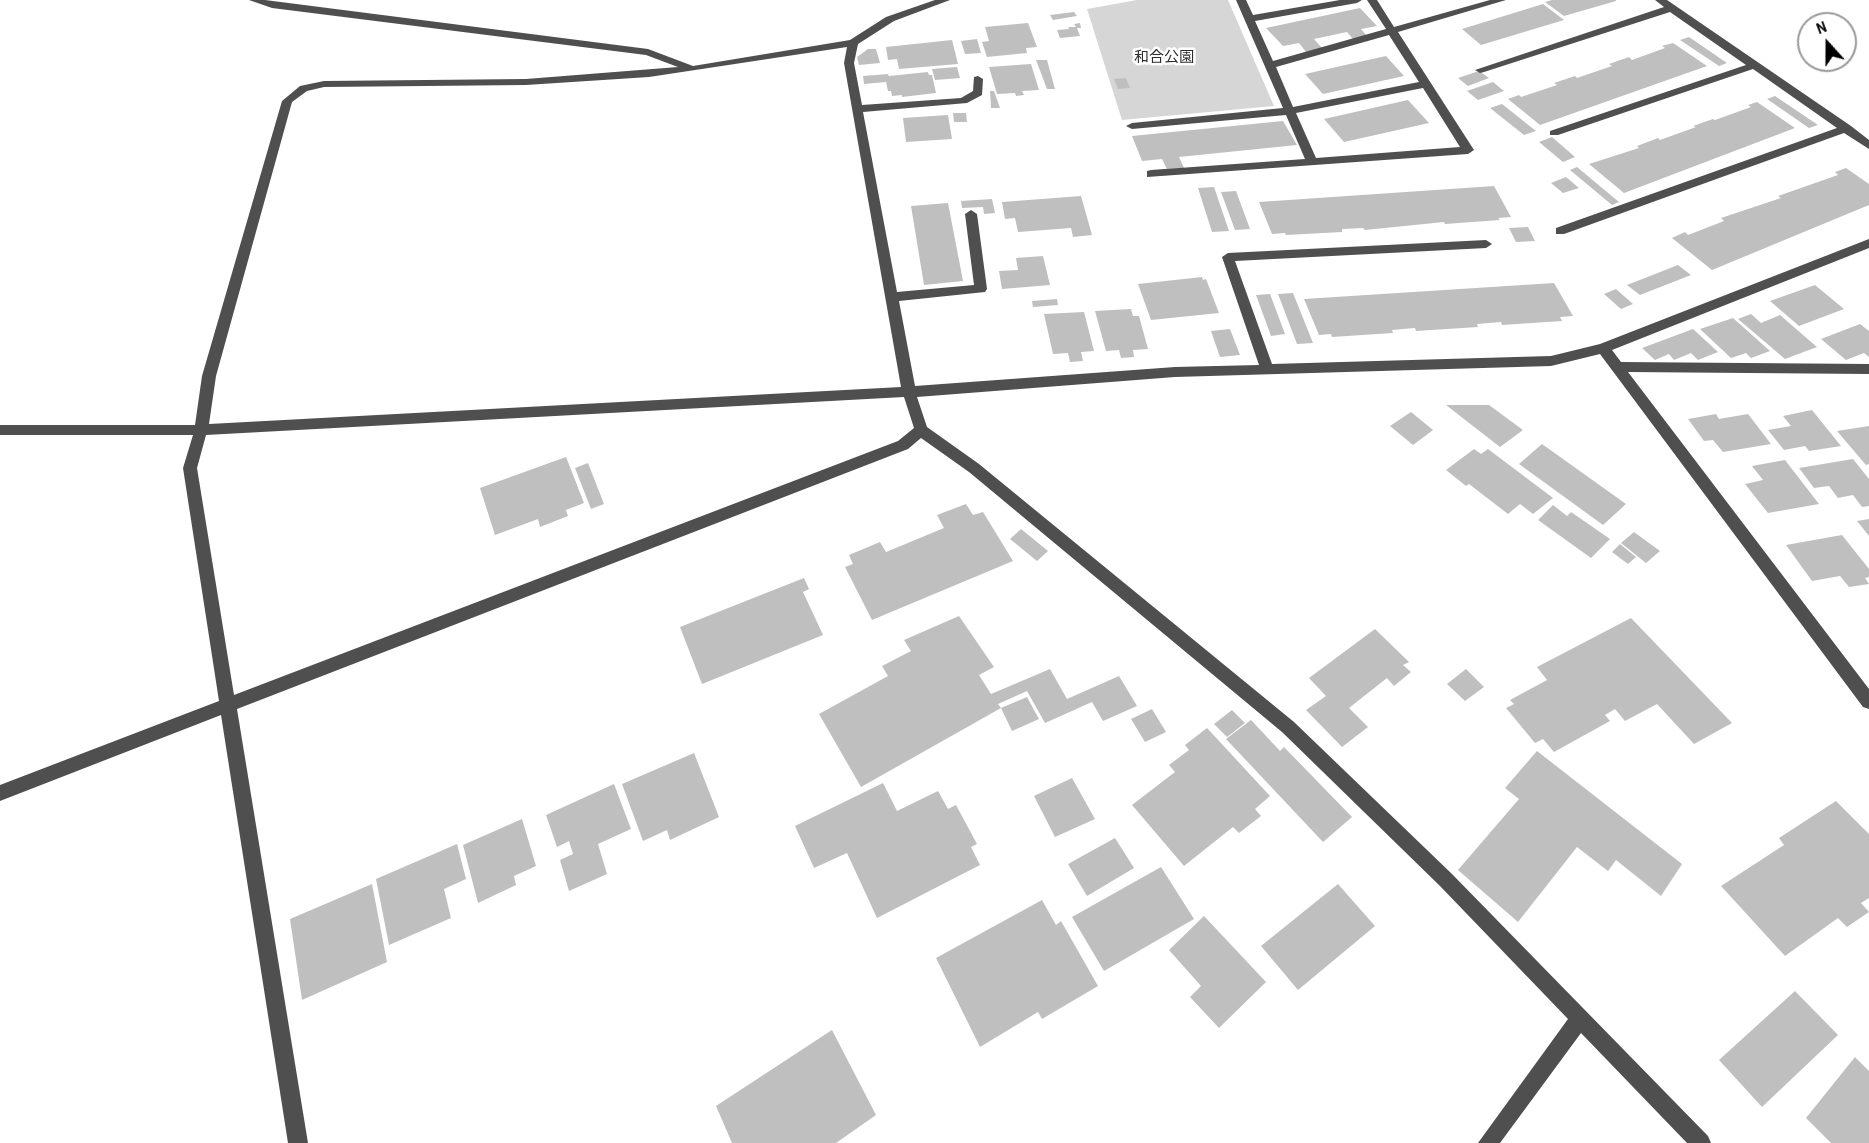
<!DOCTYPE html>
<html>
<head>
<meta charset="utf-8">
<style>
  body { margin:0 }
  #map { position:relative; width:1869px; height:1143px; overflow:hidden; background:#fff; font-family:"Archivo Narrow",sans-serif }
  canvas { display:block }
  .north { position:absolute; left:1797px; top:12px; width:60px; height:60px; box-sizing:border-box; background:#fff; border:2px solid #999; border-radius:50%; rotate:339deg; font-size:16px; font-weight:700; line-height:24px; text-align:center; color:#000 }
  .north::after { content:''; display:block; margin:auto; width:21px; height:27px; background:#000; clip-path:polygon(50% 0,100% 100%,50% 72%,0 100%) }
</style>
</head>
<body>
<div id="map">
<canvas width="1869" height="1143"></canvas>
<div class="north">N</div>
</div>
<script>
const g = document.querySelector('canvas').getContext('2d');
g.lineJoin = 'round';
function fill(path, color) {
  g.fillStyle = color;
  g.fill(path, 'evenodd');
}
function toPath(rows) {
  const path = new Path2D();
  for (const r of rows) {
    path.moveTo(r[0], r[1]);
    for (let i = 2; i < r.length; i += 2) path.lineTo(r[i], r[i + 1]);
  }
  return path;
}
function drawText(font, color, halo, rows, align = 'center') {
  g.font = font + ' "Archivo Narrow","Noto Sans JP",sans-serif';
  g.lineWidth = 5;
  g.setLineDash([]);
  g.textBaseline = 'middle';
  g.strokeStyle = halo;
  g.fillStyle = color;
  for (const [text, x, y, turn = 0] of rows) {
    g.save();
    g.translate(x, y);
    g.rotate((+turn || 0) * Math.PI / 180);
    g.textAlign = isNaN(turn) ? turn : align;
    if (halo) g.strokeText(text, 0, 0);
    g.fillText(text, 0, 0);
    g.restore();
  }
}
fill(toPath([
  [1137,0,1228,0,1274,106,1122,120,1087,9]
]), '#d6d6d6');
fill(toPath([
  [1552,0,1616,0,1616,1,1564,16,1545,2],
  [1543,4,1564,20,1481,45,1462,29],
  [1360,8,1377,26,1361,29,1367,36,1353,39,1347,32,1314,39,1322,48,1306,52,1299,43,1283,46,1266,28],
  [1074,12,1077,16,1053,20,1050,15],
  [1028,23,1037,47,1026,48,1027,53,987,57,982,42,989,41,985,27],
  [1080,23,1081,28,1077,28,1080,36,1060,38,1057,30,1069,29,1068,27,1076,27,1074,24],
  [1689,37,1727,63,1719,66,1680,40],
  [977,39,981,53,965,54,961,41],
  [952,40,958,64,899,69,897,59,888,60,886,47],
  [1673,43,1707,66,1540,125,1508,99,1519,95,1521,97,1557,85,1554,83,1575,76,1577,78,1612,66,1609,64,1629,57,1632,60,1665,48,1662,46],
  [868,49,876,49,880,63,859,65,857,57],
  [1386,56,1404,76,1323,94,1305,74],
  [1036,60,1047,60,1055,89,1047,89],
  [1031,64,1039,90,1022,91,1024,95,1016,96,1015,93,997,94,989,67],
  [957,67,960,78,935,80,932,69],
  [1479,71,1489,78,1468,86,1458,78],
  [928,72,929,75,932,75,936,93,902,97,902,95,892,96,891,91,888,91,886,82,864,84,863,76,888,74,890,79,889,76],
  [1126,78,1130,88,1118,89,1114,79],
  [1493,82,1504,91,1478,100,1467,91],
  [990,91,994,91,1000,108,991,108],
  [1775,96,1818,125,1809,128,1767,99],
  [1408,100,1429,123,1344,142,1324,119],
  [1757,102,1795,128,1624,193,1589,164,1639,148,1637,146,1658,138,1660,140,1696,127,1693,126,1713,119,1715,120,1751,107,1748,105],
  [1502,104,1536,131,1524,135,1490,108],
  [953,113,966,113,967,122,954,122],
  [948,115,952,139,906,142,903,118],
  [1283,121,1297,145,1179,157,1184,168,1167,169,1162,159,1142,161,1132,136],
  [1552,137,1575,157,1563,162,1539,142],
  [1577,167,1619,202,1612,205,1570,170],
  [1846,168,1869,184,1869,205,1712,270,1672,238,1685,232,1688,235,1724,221,1721,218,1781,198,1778,196,1838,175,1835,172],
  [1566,177,1579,188,1563,193,1551,183],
  [1494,186,1511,217,1498,218,1500,220,1445,224,1444,222,1365,230,1363,228,1342,229,1342,232,1286,235,1285,233,1272,234,1259,202],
  [1214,187,1229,231,1212,232,1198,188],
  [1236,191,1250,229,1235,230,1221,192],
  [1081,196,1092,235,1073,237,1071,228,1018,232,1015,218,1005,219,1002,202],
  [992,199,995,213,984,214,983,207,962,208,961,201],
  [948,203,963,281,924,285,911,206],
  [1528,227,1535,241,1516,242,1509,228],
  [1043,256,1050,285,1002,289,999,271,1018,270,1016,258],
  [1678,265,1691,275,1640,295,1627,285],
  [1202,277,1203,280,1206,279,1219,313,1151,320,1138,284],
  [1554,283,1573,316,1560,317,1562,321,1502,325,1501,322,1477,324,1478,327,1416,331,1415,328,1392,330,1393,333,1332,337,1331,334,1319,335,1304,299],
  [1815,285,1844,309,1799,326,1770,301],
  [1616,289,1633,304,1621,309,1604,294],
  [1293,293,1313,343,1297,344,1278,294],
  [1270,294,1285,334,1271,336,1256,295],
  [1057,299,1058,305,1033,307,1032,301],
  [1131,309,1133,316,1139,316,1148,349,1133,350,1134,357,1121,358,1119,350,1106,351,1095,311],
  [1084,312,1094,351,1081,352,1083,361,1070,362,1068,353,1053,354,1044,314],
  [1751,314,1761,323,1780,315,1817,347,1785,359,1738,319],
  [1733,318,1770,351,1751,358,1746,353,1731,358,1700,329],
  [1860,324,1869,331,1869,357,1864,353,1846,360,1821,339],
  [1230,329,1240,355,1220,357,1211,331],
  [1693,329,1718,352,1698,360,1691,353,1674,360,1669,354,1655,360,1642,348],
  [1446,405,1489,405,1523,430,1500,447],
  [1812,410,1841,446,1809,451,1805,446,1784,450,1768,430,1791,426,1783,416],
  [1411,412,1433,430,1413,445,1390,426],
  [1716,414,1719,419,1748,414,1771,444,1723,452,1713,440,1704,441,1688,419],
  [1869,426,1869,464,1866,465,1837,431],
  [1542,444,1626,504,1603,525,1519,464],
  [1474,449,1481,454,1488,449,1553,498,1533,514,1520,504,1508,514,1469,484,1466,486,1446,470],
  [566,457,584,503,566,510,568,516,540,527,538,519,495,535,480,488],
  [1853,459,1869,479,1869,506,1862,507,1853,495,1838,498,1829,486,1814,488,1799,468],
  [1785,460,1819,504,1768,513,1745,484,1763,480,1752,466],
  [588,463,604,504,591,509,575,468],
  [966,504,973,515,983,512,1013,561,872,620,845,567,853,564,849,555,880,542,886,552,944,528,937,515],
  [1553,505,1567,516,1571,512,1610,539,1591,558,1538,520],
  [1869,519,1869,536,1857,521],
  [1021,529,1048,551,1037,561,1010,539],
  [1634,532,1660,551,1646,563,1621,543],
  [1842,535,1869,569,1869,577,1865,578,1869,584,1849,587,1840,576,1812,581,1786,545],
  [1620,544,1636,557,1628,564,1612,552],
  [804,578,809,589,803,592,823,635,702,684,680,627],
  [959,616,994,667,979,675,991,694,1050,669,1067,699,1119,676,1137,706,1103,721,1092,702,1045,723,1027,691,998,704,1001,708,1027,697,1039,719,1012,731,1001,708,861,787,819,714,888,676,882,666,911,651,904,640],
  [1631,618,1732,723,1694,744,1657,704,1625,721,1615,709,1605,715,1610,721,1554,752,1543,739,1535,743,1506,708,1514,704,1510,700,1547,680,1537,667],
  [1375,629,1409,662,1403,665,1411,672,1394,686,1387,678,1349,708,1368,727,1342,747,1306,710,1326,696,1309,678],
  [1466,669,1484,687,1465,701,1447,684],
  [1152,709,1166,732,1145,742,1131,719],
  [1232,710,1245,723,1227,737,1214,724],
  [1251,720,1280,751,1284,747,1352,817,1323,842,1226,739],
  [1207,728,1270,796,1255,809,1261,816,1239,833,1233,827,1184,866,1132,805,1175,772,1169,765,1189,750,1185,745],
  [1537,751,1682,864,1661,896,1616,860,1608,871,1577,847,1518,922,1458,870,1519,799,1505,788],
  [694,753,719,817,670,840,667,830,643,841,622,784],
  [1072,778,1095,819,1055,837,1034,796],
  [883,783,897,811,938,791,948,809,956,805,977,844,971,847,980,865,877,918,847,853,814,868,795,826],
  [614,784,631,829,598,844,607,874,569,891,560,860,573,854,569,841,557,847,546,815],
  [1836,801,1869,834,1869,898,1861,903,1869,912,1847,927,1838,918,1785,956,1721,886,1784,845,1779,838],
  [522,819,536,866,514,876,516,885,478,903,463,845],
  [1115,838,1134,868,1087,896,1068,864],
  [457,844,466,879,444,889,451,918,389,945,376,879],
  [1161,867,1194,919,1104,971,1072,917],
  [372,884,387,962,302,1000,290,919],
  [1338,884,1375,926,1298,990,1261,946],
  [1042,900,1056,925,1061,921,1098,986,1042,1019,1038,1012,980,1047,936,958],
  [1204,916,1266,982,1219,1028,1190,997,1201,986,1169,950],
  [1795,991,1838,1035,1762,1107,1719,1060],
  [832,1030,876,1115,836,1143,732,1143,716,1106],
  [1855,1057,1869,1071,1869,1143,1831,1143,1806,1118]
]), '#bfbfbf');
fill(toPath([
  [249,0,265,0,648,49,693,66,850,40,886,17,935,0,950,0,894,21,858,44,854,63,862,105,961,98,973,91,974,77,978,76,983,79,982,95,967,103,863,112,897,292,974,285,965,214,971,210,977,214,987,289,985,292,899,301,915,386,1175,367,1259,365,1222,257,1228,253,1486,240,1492,244,1486,248,1235,261,1272,364,1551,356,1600,344,1869,239,1869,248,1612,350,1621,362,1869,364,1869,374,1628,372,1869,689,1869,709,1863,707,1600,354,1551,366,1175,377,917,397,927,427,979,464,1294,722,1452,874,1708,1136,1711,1143,1687,1143,1581,1033,1500,1143,1478,1143,1568,1019,1440,886,1282,732,969,472,921,438,908,449,237,709,308,1143,288,1143,221,715,0,801,0,785,219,701,183,468,193,435,0,435,0,425,195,425,202,376,282,101,300,86,324,81,526,79,678,67,646,55,272,8,249,0],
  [847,47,844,63,901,387,209,424,216,376,292,102,307,91,324,87,526,85,649,77,847,47],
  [904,397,914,428,898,441,234,695,197,468,206,435,904,397],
  [1236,0,1246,0,1253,15,1340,0,1362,0,1357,3,1255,21,1273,61,1386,29,1367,0,1377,0,1394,27,1490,0,1506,0,1398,32,1474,150,1468,154,1147,177,1147,171,1151,170,1305,159,1286,115,1132,129,1126,126,1132,123,1283,108,1236,0],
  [1389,35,1419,82,1293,107,1276,67,1389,35],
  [1423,88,1460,147,1316,158,1296,113,1423,88],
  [1655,0,1667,0,1851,126,1869,140,1869,149,1844,133,1564,234,1556,234,1556,228,1837,128,1753,69,1558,135,1550,135,1550,131,1746,65,1670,12,1484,72,1480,73,1475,70,1664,7,1655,0]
]), '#4f4f4f');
drawText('15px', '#2d2d2d', '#fff', [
  ["和合公園",1164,58]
]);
</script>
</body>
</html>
